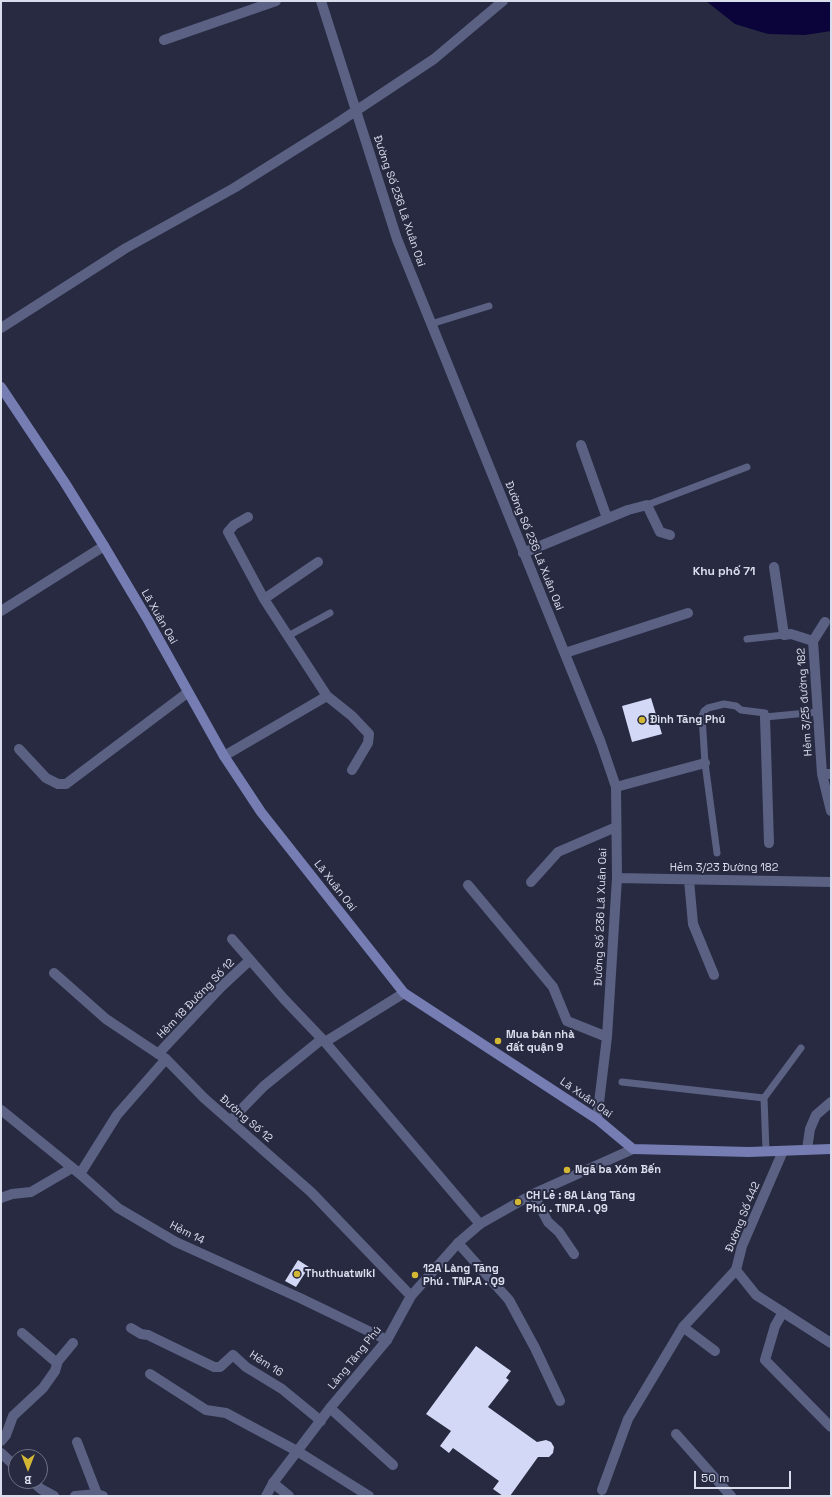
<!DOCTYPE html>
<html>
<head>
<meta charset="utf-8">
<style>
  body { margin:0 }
  #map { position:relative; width:832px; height:1497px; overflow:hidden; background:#272a40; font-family:"Space Grotesk",sans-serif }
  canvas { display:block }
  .frame { position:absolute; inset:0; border:2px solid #daddec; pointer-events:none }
  .north { position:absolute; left:8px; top:1449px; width:40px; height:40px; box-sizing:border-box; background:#272a40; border:1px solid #6f7285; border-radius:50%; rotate:180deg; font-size:11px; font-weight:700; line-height:16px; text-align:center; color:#daddec }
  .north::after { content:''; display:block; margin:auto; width:14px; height:18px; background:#d2b735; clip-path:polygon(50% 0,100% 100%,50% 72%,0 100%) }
  .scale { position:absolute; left:694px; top:1471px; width:97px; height:18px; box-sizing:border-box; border:2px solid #daddec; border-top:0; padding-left:5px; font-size:12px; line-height:14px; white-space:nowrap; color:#daddec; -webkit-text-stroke:3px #272a40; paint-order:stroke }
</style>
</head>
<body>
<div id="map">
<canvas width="832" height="1497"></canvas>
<div class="frame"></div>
<div class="north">B</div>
<div class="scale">50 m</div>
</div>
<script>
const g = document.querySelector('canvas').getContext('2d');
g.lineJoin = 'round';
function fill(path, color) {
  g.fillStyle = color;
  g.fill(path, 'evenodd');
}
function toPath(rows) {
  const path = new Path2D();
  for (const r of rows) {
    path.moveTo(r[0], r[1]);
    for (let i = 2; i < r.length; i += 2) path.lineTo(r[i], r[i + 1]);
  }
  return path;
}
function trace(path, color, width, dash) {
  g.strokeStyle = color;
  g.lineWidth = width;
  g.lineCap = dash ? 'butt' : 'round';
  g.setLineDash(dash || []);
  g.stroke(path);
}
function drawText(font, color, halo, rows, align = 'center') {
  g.font = font + ' "Space Grotesk",sans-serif';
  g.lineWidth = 4;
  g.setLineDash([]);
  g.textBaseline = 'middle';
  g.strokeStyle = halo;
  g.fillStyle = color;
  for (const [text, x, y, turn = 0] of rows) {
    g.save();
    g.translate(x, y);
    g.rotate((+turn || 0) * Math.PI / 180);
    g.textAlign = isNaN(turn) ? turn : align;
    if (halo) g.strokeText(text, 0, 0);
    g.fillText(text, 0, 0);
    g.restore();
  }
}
fill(toPath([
  [706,1,831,1,831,31,805,35,768,34,735,24]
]), '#0b043a');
fill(toPath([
  [651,698,662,734,632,742,622,706],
  [298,1260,309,1267,296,1287,285,1281],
  [476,1346,511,1371,506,1378,509,1380,488,1407,537,1442,546,1440,551,1442,554,1447,553,1453,549,1457,538,1457,510,1496,503,1496,493,1489,499,1481,453,1448,449,1453,440,1446,451,1431,426,1414]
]), '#d3d8f6');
trace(toPath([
  [431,324,489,306],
  [647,505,747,467],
  [288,636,330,613],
  [747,639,784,635],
  [717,853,705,763,702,716,704,711,708,708,724,704,736,706,741,710,765,713,765,717,818,712],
  [622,1082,764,1098],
  [766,1151,764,1098,801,1048]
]), '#5b6183', 7);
trace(toPath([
  [321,1,397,239,601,743,616,787,617,878,607,1037,597,1119],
  [164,40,276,1],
  [1,328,126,248,234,188,336,124,434,59,503,1],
  [581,445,607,518],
  [248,517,234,525,228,532,264,599],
  [523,553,628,510,647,505,660,532,670,535],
  [774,567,784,635,791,634,813,641],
  [1,611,104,546],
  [825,622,813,641,822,774,831,774],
  [565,653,688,613],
  [327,696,352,716,369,734,368,743,352,770],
  [765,717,769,843],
  [19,749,46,778,58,784,66,784,187,693],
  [224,756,327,696,264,599,318,562],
  [822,774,831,811],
  [616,787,705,763],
  [617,878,831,882],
  [689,880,693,924,714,975],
  [531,882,558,852,616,827],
  [468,885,553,987,567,1021,607,1037],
  [232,939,284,999,325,1042,480,1224],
  [54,973,106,1019,166,1059,204,1098,311,1192,411,1296],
  [325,1042,404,993],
  [158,1054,221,987,250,960],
  [1,1110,80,1174,118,1208,176,1242,300,1298,387,1340],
  [230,1121,264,1086,322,1039],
  [807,1149,810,1129,816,1115,831,1102],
  [80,1174,117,1115,166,1059],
  [533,1194,548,1222,559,1232,574,1254],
  [1,1198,12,1194,31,1192,72,1168],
  [458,1243,509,1300,535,1348,560,1401],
  [783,1312,775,1326,765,1360,831,1427],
  [131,1328,141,1334,148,1335,214,1367,220,1367,233,1355,246,1367,282,1389,321,1421],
  [22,1333,57,1363],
  [715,1351,683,1327,736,1270],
  [150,1374,206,1410,226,1413,297,1451,369,1496],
  [330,1408,393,1465],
  [676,1434,731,1496],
  [1,1441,6,1435,13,1416,43,1388,55,1371,58,1361,73,1343],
  [77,1442,97,1494],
  [1,1453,16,1467],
  [32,1481,41,1489,54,1496],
  [273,1483,289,1496],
  [602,1490,628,1419,683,1327],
  [75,1496,97,1494,103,1496]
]), '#5b6183', 10);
trace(toPath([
  [783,1151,742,1246,736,1270,756,1295,831,1343],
  [266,1496,273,1483,330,1408,387,1340,411,1296,458,1243,480,1224,533,1194,633,1149]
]), '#5b6183', 10);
trace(toPath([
  [1,387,65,483,104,546,148,620,224,756,261,812,404,993,597,1119,633,1149,749,1152,831,1149]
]), '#757db3', 10);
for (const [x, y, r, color] of [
  [642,720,4,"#d2b735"],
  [498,1041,4,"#d2b735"],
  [567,1170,4,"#d2b735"],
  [518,1202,4,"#d2b735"],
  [297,1274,4,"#d2b735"],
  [415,1275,4,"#d2b735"]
]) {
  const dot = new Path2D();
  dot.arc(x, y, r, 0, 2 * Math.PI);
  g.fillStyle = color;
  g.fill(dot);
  trace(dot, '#272a40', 1.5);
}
drawText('11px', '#daddec', '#272a40', [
  ["Đường Số 236 Lã Xuân Oai",399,201,71],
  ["Đường Số 236 Lã Xuân Oai",534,546,68],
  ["Lã Xuân Oai",159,617,60],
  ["Hẻm 3/25 đường 182",805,702,-94],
  ["Hẻm 3/23 Đường 182",724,868],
  ["Lã Xuân Oai",335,886,52],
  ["Đường Số 236 Lã Xuân Oai",601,917,-88],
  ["Hẻm 18 Đường Số 12",196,999,-46],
  ["Lã Xuân Oai",586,1098,35],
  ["Đường Số 12",246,1119,41],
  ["Đường Số 442",743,1217,-68],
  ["Hẻm 14",187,1233,27],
  ["Làng Tăng Phú",355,1358,-51],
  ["Hẻm 16",266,1364,33]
]);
drawText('bold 11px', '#daddec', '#272a40', [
  ["Đình Tăng Phú",650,720],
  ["Mua bán nhà",506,1035],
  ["đất quận 9",506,1048],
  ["Ngã ba Xóm Bến",575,1170],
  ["CH Lẻ : 8A Làng Tăng",526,1196],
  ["Phú . TNP.A . Q9",526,1209],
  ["12A Làng Tăng",423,1269],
  ["Phú . TNP.A . Q9",423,1282],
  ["Thuthuatwiki",305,1274]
], 'left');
drawText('bold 12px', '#daddec', '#272a40', [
  ["Khu phố 71",724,572]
]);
</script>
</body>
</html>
